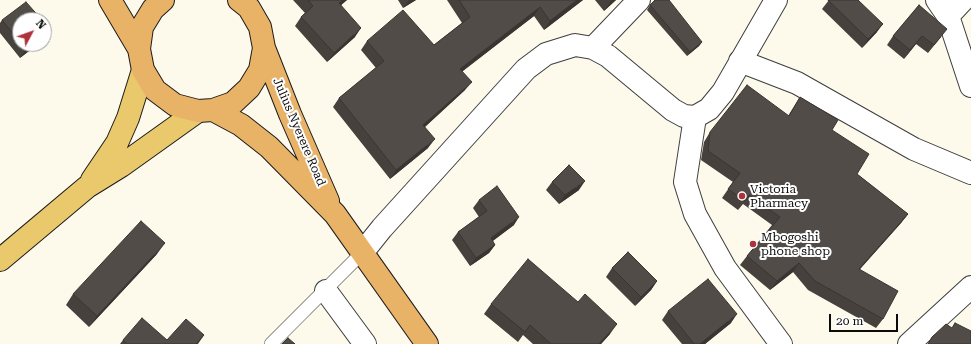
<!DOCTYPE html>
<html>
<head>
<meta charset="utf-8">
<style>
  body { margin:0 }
  #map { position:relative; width:971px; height:344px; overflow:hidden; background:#fdf9eb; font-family:"Roboto Serif",serif }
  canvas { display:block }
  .north { position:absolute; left:12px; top:12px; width:40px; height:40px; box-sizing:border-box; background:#fff; border:1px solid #9d9d9d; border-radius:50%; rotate:49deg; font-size:11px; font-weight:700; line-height:16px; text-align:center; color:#0b0b0b }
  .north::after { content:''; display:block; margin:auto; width:14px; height:18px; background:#ac323b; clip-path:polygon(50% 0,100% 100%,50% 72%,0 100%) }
  .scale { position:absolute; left:829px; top:314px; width:69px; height:18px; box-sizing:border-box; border:2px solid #0b0b0b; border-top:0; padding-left:5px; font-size:12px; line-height:14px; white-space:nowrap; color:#0b0b0b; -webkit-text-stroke:3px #fff; paint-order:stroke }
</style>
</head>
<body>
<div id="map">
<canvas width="971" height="344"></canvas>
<div class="north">N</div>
<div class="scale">20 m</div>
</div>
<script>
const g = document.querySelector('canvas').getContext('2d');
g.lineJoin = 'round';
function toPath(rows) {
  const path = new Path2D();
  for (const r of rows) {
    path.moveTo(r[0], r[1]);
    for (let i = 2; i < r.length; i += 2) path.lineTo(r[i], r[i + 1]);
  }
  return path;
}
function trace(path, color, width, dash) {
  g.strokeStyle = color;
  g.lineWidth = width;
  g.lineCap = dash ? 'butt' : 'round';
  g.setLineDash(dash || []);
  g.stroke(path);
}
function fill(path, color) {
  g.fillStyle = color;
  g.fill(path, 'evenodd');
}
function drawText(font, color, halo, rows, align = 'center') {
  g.font = font + ' "Roboto Serif",serif';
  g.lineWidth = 4;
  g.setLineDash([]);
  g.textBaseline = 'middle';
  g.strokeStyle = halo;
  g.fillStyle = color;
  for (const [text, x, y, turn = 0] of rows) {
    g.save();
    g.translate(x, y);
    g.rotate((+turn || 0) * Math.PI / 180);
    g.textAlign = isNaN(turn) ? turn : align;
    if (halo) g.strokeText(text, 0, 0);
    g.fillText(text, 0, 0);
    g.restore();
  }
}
const service = toPath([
  [271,344,362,253]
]);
const minor = toPath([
  [937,0,948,16,971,86],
  [948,16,963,0],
  [593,48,639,0],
  [740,61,797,83,914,149,971,173],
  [695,117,685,182,695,214,725,268,781,344],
  [362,253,382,228,526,69,546,54,575,45,593,48,608,56,673,110,684,116,695,117,709,109,723,92,776,0],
  [326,291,365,344],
  [909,344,971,287]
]);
const primary = toPath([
  [92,180,117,143,128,118,143,70],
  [0,260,87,187,121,166,198,111]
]);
const trunk = toPath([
  [110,0,139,49],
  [163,0,153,9,142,27,139,49,143,70,155,90,175,105,198,111,213,110,233,103,249,88,260,70,264,48,260,27,249,8,239,0],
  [264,48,290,114,328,201],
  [213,110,241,125,269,147,335,214,427,344]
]);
trace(service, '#3e3e3e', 14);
trace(minor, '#3e3e3e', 24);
trace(primary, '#1c1c1c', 24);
trace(trunk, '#1c1c1c', 24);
trace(service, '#fff', 13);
trace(minor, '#fff', 22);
trace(primary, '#eac96d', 22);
trace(trunk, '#e8b267', 22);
fill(toPath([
  [293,0,347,0,341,5,355,37,327,62,295,26,301,17,305,13],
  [398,0,416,0,403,8],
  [447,0,583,0,544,30,534,16,462,71,465,90,425,127,428,148,390,179,333,107,339,98,376,68,361,50,367,41,434,45,462,23],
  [595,0,616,0,604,11],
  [829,0,877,32,862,48,822,9],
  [650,5,702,42,699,46,687,56,647,10],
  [919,5,941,37,928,53,916,44,904,59,887,45,893,36],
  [2,20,20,20,20,44,38,44,20,58,0,33,0,23],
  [800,97,832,130,857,174,908,214,901,223,860,269,883,319,876,328,808,290,793,272,770,290,740,265,747,256,772,225,743,204,738,210,722,198,733,182,701,160,704,142,710,132,788,116],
  [552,182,579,190,559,204,546,190],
  [479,200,514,225,492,241,495,245,489,253,470,266,452,240,458,232,479,217,473,208],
  [157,254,89,327,66,305,73,294],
  [612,268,657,281,651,290,635,306,606,277],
  [491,304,610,334,601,344,533,344,523,335,518,342,484,314],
  [668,311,731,323,705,344,682,344,662,320],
  [204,335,198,344,120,344,123,340,167,340]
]), '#47413e');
fill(toPath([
  [343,0,347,0,333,12,339,3],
  [409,0,416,0,403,8],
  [577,0,583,0,544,30,550,21],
  [612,0,616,0,604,11,610,2],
  [540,7,534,16,454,78,460,69],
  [883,24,877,32,862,48,868,39],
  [361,28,355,37,327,62,334,53],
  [51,30,45,39,44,39,44,35],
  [922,36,916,44,904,59,910,50],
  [702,42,699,46,687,56,690,52],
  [33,44,38,44,20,58,26,49],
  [472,82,465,90,417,134,423,125],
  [435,139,428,148,390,179,396,170],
  [585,181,579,190,559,204,565,195],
  [908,214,901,223,852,278,859,269],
  [519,217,514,225,485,247,491,238],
  [165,243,157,254,89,327,97,316],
  [495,245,489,253,470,266,476,258],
  [799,263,793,272,770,290,777,281],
  [657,281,651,290,635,306,641,297],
  [737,314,731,323,705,344,700,344],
  [617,324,610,334,601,344,599,344]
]), '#393532');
const building = toPath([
  [308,0,343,0,339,3,361,28,334,53,301,17,313,6,308,0],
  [459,0,577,0,550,21,540,7,460,69,472,82,423,125,435,139,396,170,339,98,384,61,367,41,403,10,434,45,470,17,459,0],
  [655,0,669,0,702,42,690,52,650,5,655,0],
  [828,0,858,0,883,24,868,39,828,0],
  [26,2,42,20,20,20,20,42,2,20,26,2],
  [919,5,947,29,934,45,922,36,910,50,893,36,919,5],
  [44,22,51,30,44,35,44,22],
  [21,44,33,44,26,49,21,44],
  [747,85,789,116,800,97,838,120,832,130,869,154,857,174,908,214,859,269,898,291,883,319,815,281,799,263,777,281,747,256,780,217,749,195,745,201,728,189,740,173,708,151,710,132,747,85],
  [569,165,585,181,565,195,552,182,569,165],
  [497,186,519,217,491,238,495,245,476,258,458,232,487,211,479,200,497,186],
  [141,221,165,243,97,316,73,294,141,221],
  [628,252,657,281,641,297,612,268,628,252],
  [528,259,578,302,585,294,617,324,599,344,551,344,530,325,525,332,491,304,528,259],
  [708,279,737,314,700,344,694,344,668,311,708,279],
  [142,318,167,340,186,319,204,335,196,344,127,344,123,340,142,318],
  [955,323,971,331,971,344,928,344,932,337,946,324,952,328,955,323],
  [288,338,295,344,282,344,288,338]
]);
fill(building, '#524c48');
trace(building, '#393532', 1);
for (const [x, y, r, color] of [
  [742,196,4,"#ac323b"],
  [753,244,4,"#ac323b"]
]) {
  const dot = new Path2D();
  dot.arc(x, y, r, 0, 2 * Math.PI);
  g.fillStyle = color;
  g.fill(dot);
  trace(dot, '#fff', 1.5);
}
drawText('12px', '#0b0b0b', '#fff', [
  ["Julius Nyerere Road",299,132,67]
]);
drawText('12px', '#0b0b0b', '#fff', [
  ["Victoria",750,189],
  ["Pharmacy",750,203],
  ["Mbogoshi",761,237],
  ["phone shop",761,251]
], 'left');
</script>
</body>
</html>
